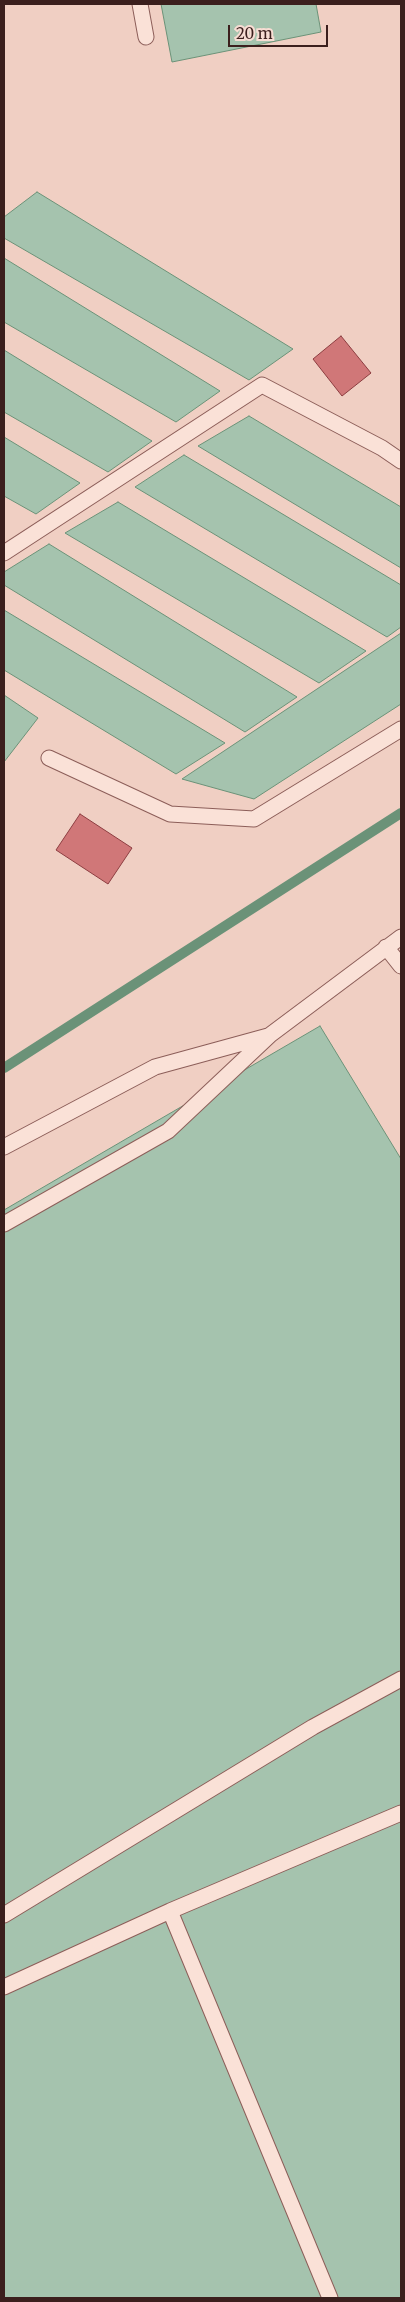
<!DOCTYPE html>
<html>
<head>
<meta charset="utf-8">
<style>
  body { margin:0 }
  #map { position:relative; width:405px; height:2302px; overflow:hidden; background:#f0cfc3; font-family:Merriweather,serif }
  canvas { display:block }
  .frame { position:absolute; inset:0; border:5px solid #3b1f1d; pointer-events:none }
  .scale { position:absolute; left:228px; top:25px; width:100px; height:22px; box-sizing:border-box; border:2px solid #3b1f1d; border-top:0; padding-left:6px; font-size:15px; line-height:18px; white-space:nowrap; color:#3b1f1d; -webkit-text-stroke:4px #f7ddd3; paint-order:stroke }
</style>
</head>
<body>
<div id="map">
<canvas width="405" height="2302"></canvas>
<div class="frame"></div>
<div class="scale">20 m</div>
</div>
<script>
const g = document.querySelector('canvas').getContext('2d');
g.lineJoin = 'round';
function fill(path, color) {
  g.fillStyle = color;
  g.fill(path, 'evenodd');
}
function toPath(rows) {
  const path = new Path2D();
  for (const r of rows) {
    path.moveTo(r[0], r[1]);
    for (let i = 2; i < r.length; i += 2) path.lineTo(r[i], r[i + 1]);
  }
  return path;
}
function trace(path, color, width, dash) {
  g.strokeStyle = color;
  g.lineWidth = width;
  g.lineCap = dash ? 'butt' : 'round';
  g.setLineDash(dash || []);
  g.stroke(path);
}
const water = toPath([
  [161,4,316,4,321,32,172,62,161,4],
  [37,192,293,349,249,380,4,238,4,217,37,192],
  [4,258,220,391,176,422,4,322,4,258],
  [4,350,152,441,108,472,4,412,4,350],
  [249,416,401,507,401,568,198,446,249,416],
  [4,437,80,483,36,514,4,496,4,437],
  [184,455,401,585,401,627,387,637,135,487,184,455],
  [118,502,366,651,319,683,65,533,118,502],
  [49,544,297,697,245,732,4,585,4,572,49,544],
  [4,610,225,743,176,774,4,670,4,610],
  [401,633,401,704,254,799,182,779,401,633],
  [4,695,38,718,4,762,4,695],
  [320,1026,401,1159,401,2298,4,2298,4,1210,320,1026]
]);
fill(water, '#a5c3ae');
trace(water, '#6b9278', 1);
trace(toPath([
  [4,1068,401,813]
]), '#6b9278', 10);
const building = toPath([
  [341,336,371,373,342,396,313,359,341,336],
  [80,814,132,848,108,884,56,850,80,814]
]);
fill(building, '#d07778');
trace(building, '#8c3d40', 1);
const service = toPath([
  [140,4,146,37],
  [4,553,262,385,382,448,401,461],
  [49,758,170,814,254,819,401,729],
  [386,947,401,966],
  [4,1147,155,1067,268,1036],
  [4,1224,168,1131,270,1035,401,937],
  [170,1911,330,2298],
  [4,1915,313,1727,401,1679],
  [4,1987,170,1911,401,1813]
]);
trace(service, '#8c5e59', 17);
trace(service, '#fae1d7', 15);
</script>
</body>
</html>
